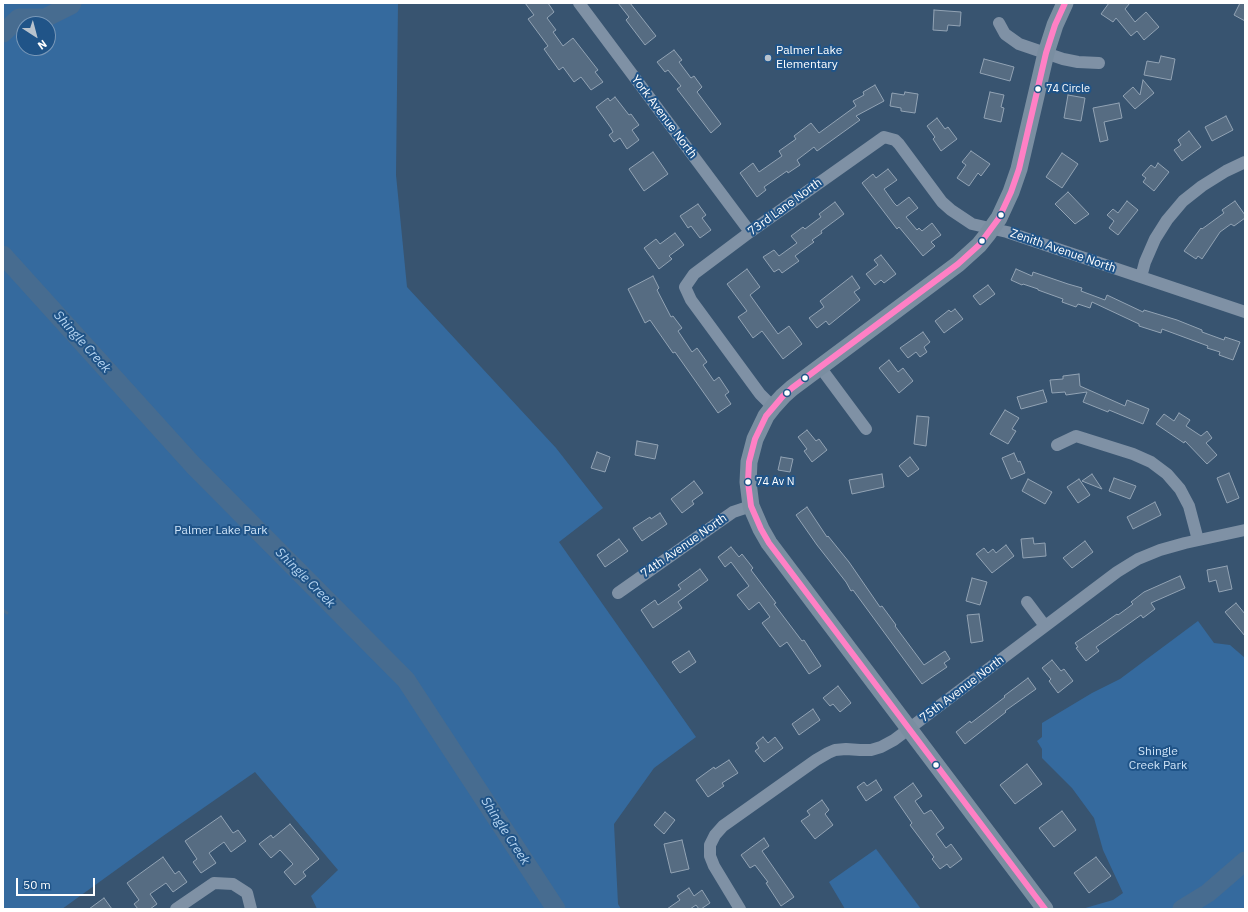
<!DOCTYPE html>
<html>
<head>
<meta charset="utf-8">
<style>
  body { margin:0 }
  #map { position:relative; width:1248px; height:912px; overflow:hidden; background:#385470; font-family:"IBM Plex Sans",sans-serif }
  canvas { display:block }
  .frame { position:absolute; inset:0; border:4px solid #fff; pointer-events:none }
  .north { position:absolute; left:16px; top:16px; width:40px; height:40px; box-sizing:border-box; background:#205488; border:1px solid #7998b8; border-radius:50%; rotate:144deg; font-size:11px; font-weight:700; line-height:16px; text-align:center; color:#fff }
  .north::after { content:''; display:block; margin:auto; width:14px; height:18px; background:#b9c3cd; clip-path:polygon(50% 0,100% 100%,50% 72%,0 100%) }
  .scale { position:absolute; left:16px; top:878px; width:79px; height:18px; box-sizing:border-box; border:2px solid #fff; border-top:0; padding-left:5px; font-size:12px; line-height:14px; white-space:nowrap; color:#fff; -webkit-text-stroke:3px #205488; paint-order:stroke }
</style>
</head>
<body>
<div id="map">
<canvas width="1248" height="912"></canvas>
<div class="frame"></div>
<div class="north">N</div>
<div class="scale">50 m</div>
</div>
<script>
const g = document.querySelector('canvas').getContext('2d');
g.lineJoin = 'round';
function fill(path, color) {
  g.fillStyle = color;
  g.fill(path, 'evenodd');
}
function toPath(rows) {
  const path = new Path2D();
  for (const r of rows) {
    path.moveTo(r[0], r[1]);
    for (let i = 2; i < r.length; i += 2) path.lineTo(r[i], r[i + 1]);
  }
  return path;
}
function trace(path, color, width, dash) {
  g.strokeStyle = color;
  g.lineWidth = width;
  g.lineCap = dash ? 'butt' : 'round';
  g.setLineDash(dash || []);
  g.stroke(path);
}
function drawText(font, color, halo, rows, align = 'center') {
  g.font = font + ' "IBM Plex Sans",sans-serif';
  g.lineWidth = 4;
  g.setLineDash([]);
  g.textBaseline = 'middle';
  g.strokeStyle = halo;
  g.fillStyle = color;
  for (const [text, x, y, turn = 0] of rows) {
    g.save();
    g.translate(x, y);
    g.rotate((+turn || 0) * Math.PI / 180);
    g.textAlign = isNaN(turn) ? turn : align;
    if (halo) g.strokeText(text, 0, 0);
    g.fillText(text, 0, 0);
    g.restore();
  }
}
fill(toPath([
  [3,3,398,3,396,175,407,287,556,448,603,508,559,542,696,737,654,768,614,824,618,904,621,909,317,909,311,896,338,870,255,772,163,836,62,909,3,909],
  [24,24,48,24,48,48,24,48],
  [1198,621,1214,643,1230,645,1245,658,1245,909,1082,909,1113,900,1123,893,1103,850,1094,818,1072,788,1042,758,1042,749,1037,741,1042,737,1042,723,1092,693,1120,679],
  [876,849,921,909,845,909,829,882]
]), '#356a9e');
trace(toPath([
  [3,610,7,613]
]), '#476c90', 3);
trace(toPath([
  [3,33,19,18,45,18,71,5,72,3],
  [3,255,193,465,406,680,556,909],
  [1182,909,1208,893,1245,861]
]), '#476c90', 19);
const building = toPath([
  [525,3,548,3,554,12,547,18,556,30,553,32,563,46,573,38,598,70,595,72,603,82,591,90,581,77,574,82,563,67,559,70,544,49,548,46,528,19,534,15,525,3],
  [618,3,630,3,656,36,645,45,626,20,629,17,618,3],
  [1109,3,1130,3,1125,9,1135,22,1146,12,1159,27,1144,40,1137,31,1131,36,1116,18,1113,22,1101,14,1109,3],
  [1240,3,1245,3,1245,21,1234,15,1240,3],
  [934,10,961,12,960,26,948,25,947,31,933,30,934,10],
  [674,50,682,60,679,62,691,78,694,76,702,87,697,92,721,124,711,133,677,89,681,86,668,70,665,72,657,62,674,50],
  [1161,56,1175,59,1171,80,1144,75,1147,61,1159,63,1161,56],
  [984,59,1014,67,1010,81,980,73,984,59],
  [1143,80,1154,93,1135,109,1123,96,1133,87,1140,95,1143,80],
  [875,85,884,101,856,116,860,120,817,151,814,147,797,160,800,165,788,173,787,171,764,187,766,190,757,197,740,173,753,163,759,172,782,156,779,151,796,139,794,136,811,123,819,133,856,106,853,101,864,95,863,92,875,85],
  [905,92,918,94,915,113,901,111,901,108,890,106,892,93,904,95,905,92],
  [990,92,1004,95,1001,107,1004,108,1001,122,984,118,990,92],
  [1068,95,1085,98,1081,121,1064,118,1068,95],
  [615,97,629,115,631,114,639,125,632,130,639,140,627,149,620,138,614,142,609,135,613,132,611,128,596,107,608,98,610,101,615,97],
  [1119,103,1122,118,1104,122,1108,140,1100,142,1093,108,1119,103],
  [1226,116,1233,130,1212,141,1205,127,1226,116],
  [937,118,945,129,948,127,957,139,941,151,933,139,935,137,927,126,937,118],
  [1189,131,1201,147,1182,161,1174,150,1181,145,1178,140,1189,131],
  [971,151,990,164,981,176,978,173,969,186,957,178,966,165,962,162,971,151],
  [653,152,668,174,644,191,629,169,653,152],
  [1062,153,1078,164,1062,188,1046,177,1062,153],
  [1158,163,1169,172,1154,191,1143,182,1146,178,1142,175,1151,165,1155,168,1158,163],
  [888,169,897,180,884,189,894,203,897,206,909,197,918,208,906,217,917,230,919,228,922,231,932,223,941,235,931,242,935,246,923,256,899,227,897,229,862,183,873,174,876,178,888,169],
  [1068,192,1089,214,1075,224,1055,204,1068,192],
  [1127,201,1138,210,1118,235,1109,228,1114,221,1107,215,1113,209,1118,213,1127,201],
  [1235,201,1245,215,1245,218,1234,226,1231,224,1220,232,1202,259,1198,256,1196,259,1184,251,1201,228,1202,229,1224,213,1222,210,1235,201],
  [835,202,844,214,821,231,822,233,812,240,814,242,795,256,799,261,782,273,779,269,774,272,763,257,774,250,779,256,797,243,791,236,803,227,805,229,821,217,819,214,835,202],
  [698,204,706,215,702,218,711,230,700,238,691,226,688,228,680,216,698,204],
  [675,233,684,245,669,256,672,259,659,269,644,248,656,239,660,244,675,233],
  [881,255,896,274,884,283,881,280,875,285,866,274,878,265,874,260,881,255],
  [747,269,760,287,750,295,778,334,789,326,802,344,783,359,762,331,753,338,738,317,747,311,727,284,747,269],
  [1016,269,1032,276,1033,272,1068,284,1082,288,1081,291,1105,300,1107,295,1143,312,1144,310,1177,320,1202,330,1202,332,1224,340,1225,337,1240,342,1233,360,1219,355,1220,352,1207,348,1208,346,1162,329,1161,333,1139,326,1139,324,1092,302,1090,308,1078,304,1076,307,1062,302,1063,299,1038,290,1038,289,1023,284,1022,285,1011,280,1016,269],
  [653,276,659,288,657,290,671,317,673,316,682,328,678,331,692,352,697,348,707,362,703,365,714,381,719,377,729,392,725,395,731,404,718,413,675,352,673,353,650,320,645,323,628,289,653,276],
  [852,276,860,288,854,292,860,300,829,325,826,321,817,328,809,318,824,307,820,301,852,276],
  [988,285,995,294,980,305,973,296,988,285],
  [955,309,963,319,944,333,935,321,949,310,951,312,955,309],
  [923,332,930,342,924,347,927,352,920,357,916,352,908,358,900,348,923,332],
  [889,360,898,372,903,368,913,381,899,393,879,368,889,360],
  [1079,374,1080,386,1125,406,1127,400,1149,409,1143,424,1109,410,1108,412,1083,402,1087,392,1066,395,1065,392,1052,393,1050,380,1063,379,1063,376,1079,374],
  [1043,390,1047,402,1021,409,1017,397,1043,390],
  [1005,410,1019,418,1012,429,1016,431,1008,444,990,434,1005,410],
  [1179,413,1190,420,1186,426,1201,436,1207,431,1212,438,1206,443,1217,455,1207,464,1185,441,1184,443,1156,424,1164,414,1174,421,1179,413],
  [917,416,929,417,926,446,914,444,917,416],
  [807,430,816,441,819,439,827,450,812,462,804,451,807,449,798,437,807,430],
  [637,441,658,445,655,459,635,455,637,441],
  [597,452,610,457,605,472,591,468,597,452],
  [1014,453,1018,462,1020,461,1025,473,1011,479,1002,458,1014,453],
  [781,457,793,459,790,472,778,470,781,457],
  [910,457,919,469,908,477,899,466,910,457],
  [1229,473,1239,498,1227,503,1217,478,1229,473],
  [882,474,884,487,852,494,849,480,882,474],
  [1092,474,1102,489,1082,481,1092,474],
  [1114,478,1136,486,1130,499,1109,491,1114,478],
  [1028,479,1052,492,1045,504,1022,491,1028,479],
  [1079,479,1090,495,1078,503,1067,487,1079,479],
  [694,481,703,493,692,501,694,504,682,513,671,499,694,481],
  [1155,502,1161,515,1133,529,1127,517,1155,502],
  [807,507,827,537,828,536,849,562,880,607,882,606,896,625,895,626,924,665,945,651,950,659,944,663,947,667,922,684,853,590,851,591,846,582,817,545,796,515,807,507],
  [660,513,667,524,642,541,633,528,650,517,651,519,660,513],
  [1033,538,1034,544,1045,543,1046,556,1023,558,1021,539,1033,538],
  [619,539,628,551,605,567,597,555,619,539],
  [1085,541,1093,552,1072,568,1063,558,1085,541],
  [1006,545,1014,556,992,573,976,554,984,548,988,553,993,549,996,553,1006,545],
  [731,547,739,557,742,554,753,568,751,570,776,603,774,604,802,641,804,640,821,666,809,674,787,642,780,647,762,623,770,617,759,602,749,610,737,595,749,586,731,562,725,567,718,557,731,547],
  [1227,566,1232,589,1219,592,1216,580,1209,582,1207,570,1227,566],
  [700,569,708,580,678,602,682,608,653,628,641,610,655,600,658,605,681,589,678,585,700,569],
  [1180,576,1185,588,1151,603,1155,609,1143,618,1141,615,1096,647,1099,651,1086,661,1076,648,1078,647,1075,643,1117,614,1118,615,1133,604,1131,602,1144,592,1180,576],
  [972,578,987,582,980,605,966,601,972,578],
  [1236,603,1245,614,1245,636,1225,612,1236,603],
  [979,614,983,641,971,643,967,615,979,614],
  [689,651,696,662,680,673,672,662,689,651],
  [1052,660,1061,671,1064,669,1073,681,1058,693,1049,681,1051,679,1042,668,1052,660],
  [1028,678,1036,689,1005,711,1006,712,965,744,956,732,970,721,971,723,1005,697,1004,696,1028,678],
  [838,686,851,703,840,712,833,704,830,706,823,698,838,686],
  [813,709,820,720,799,735,792,724,813,709],
  [763,737,768,743,775,737,783,748,764,762,755,751,759,748,756,743,763,737],
  [729,760,738,773,722,783,724,786,708,797,696,780,714,767,715,769,729,760],
  [1027,764,1042,784,1015,804,1000,785,1027,764],
  [876,780,882,790,866,801,857,787,864,782,867,786,876,780],
  [913,783,922,796,915,801,924,814,931,810,944,828,936,834,946,848,951,844,962,859,950,868,947,864,940,869,932,859,934,857,910,825,912,823,894,797,913,783],
  [822,800,829,810,825,814,833,825,815,839,801,821,810,815,807,811,822,800],
  [1062,811,1076,830,1054,847,1039,828,1062,811],
  [665,812,675,820,664,834,654,825,665,812],
  [221,816,233,833,238,830,246,841,231,852,224,842,209,853,216,863,201,873,193,862,197,859,185,841,221,816],
  [290,824,319,859,303,872,306,876,295,885,284,872,293,864,280,850,271,858,259,844,271,835,273,838,290,824],
  [764,838,769,846,762,851,794,897,781,906,766,883,768,882,755,865,750,868,741,855,764,838],
  [682,840,689,869,671,873,664,844,682,840],
  [163,857,175,874,179,871,187,882,173,892,166,883,150,894,157,904,150,909,138,909,134,904,139,900,127,883,163,857],
  [1096,857,1111,876,1089,893,1074,873,1096,857],
  [689,888,694,896,702,890,710,903,701,909,699,909,696,905,690,909,667,909,680,900,677,896,689,888],
  [104,898,112,909,89,909,104,898]
]);
fill(building, '#566c82');
trace(building, '#92a3b4', 1);
trace(toPath([
  [579,3,750,232],
  [999,23,1005,34,1019,44,1063,59,1078,62,1099,63],
  [1141,277,1145,262,1155,239,1167,220,1183,201,1202,186,1226,171,1245,162],
  [820,367,866,429],
  [773,407,760,394,691,300,685,287,694,274,750,232,884,137,895,140,899,144,942,202,951,210,972,224,1007,232,1245,312],
  [1057,445,1076,436,1133,454,1151,462,1167,474,1180,489,1189,506,1198,540],
  [618,593,733,512,751,506],
  [1027,602,1045,626],
  [176,909,214,883,233,884,247,893,251,909],
  [740,909,714,866,710,856,710,845,715,835,723,826,816,760,828,753,835,750,846,749,860,750,871,750,881,747,894,740,1117,572,1138,559,1160,550,1185,543,1245,530]
]), '#7f91a5', 12);
trace(toPath([
  [1045,909,769,543,761,529,751,506,748,482,749,462,755,439,766,416,773,407,783,396,792,388,958,264,979,245,987,235,999,218,1011,192,1019,169,1046,53,1055,25,1065,3]
]), '#7a8ea1', 17);
trace(toPath([
  [1045,909,769,543,761,529,751,506,748,482,749,462,755,439,766,416,783,396,792,388,958,264,979,245,999,218,1011,192,1019,169,1046,53,1055,25,1065,3]
]), '#ff80c5', 6);
for (const [x, y, r, color] of [
  [768,58,4,"#b9c3cd"],
  [1038,89,3.5,"#fff"],
  [1001,215,3.5,"#fff"],
  [982,241,3.5,"#fff"],
  [805,378,3.5,"#fff"],
  [787,393,3.5,"#fff"],
  [748,482,3.5,"#fff"],
  [936,765,3.5,"#fff"]
]) {
  const dot = new Path2D();
  dot.arc(x, y, r, 0, 2 * Math.PI);
  g.fillStyle = color;
  g.fill(dot);
  trace(dot, '#205488', 1.5);
}
drawText('11px', '#fff', '#205488', [
  ["74 Circle",1046,89],
  ["74 Av N",756,482]
], 'left');
drawText('12px', '#fff', '#205488', [
  ["Palmer Lake",776,51],
  ["Elementary",776,65]
], 'left');
drawText('12px', '#fff', '#205488', [
  ["York Avenue North",664,117,53],
  ["73rd Lane North",785,207,-36],
  ["Zenith Avenue North",1063,251,19],
  ["74th Avenue North",684,546,-35],
  ["75th Avenue North",962,689,-37]
]);
drawText('12px', '#cfe4f8', '#205488', [
  ["Palmer Lake Park",221,531],
  ["Shingle",1158,752],
  ["Creek Park",1158,766]
]);
drawText('italic 13px', '#b6d5f2', '#205488', [
  ["Shingle Creek",82,342,48],
  ["Shingle Creek",305,578,45],
  ["Shingle Creek",505,831,57]
]);
</script>
</body>
</html>
